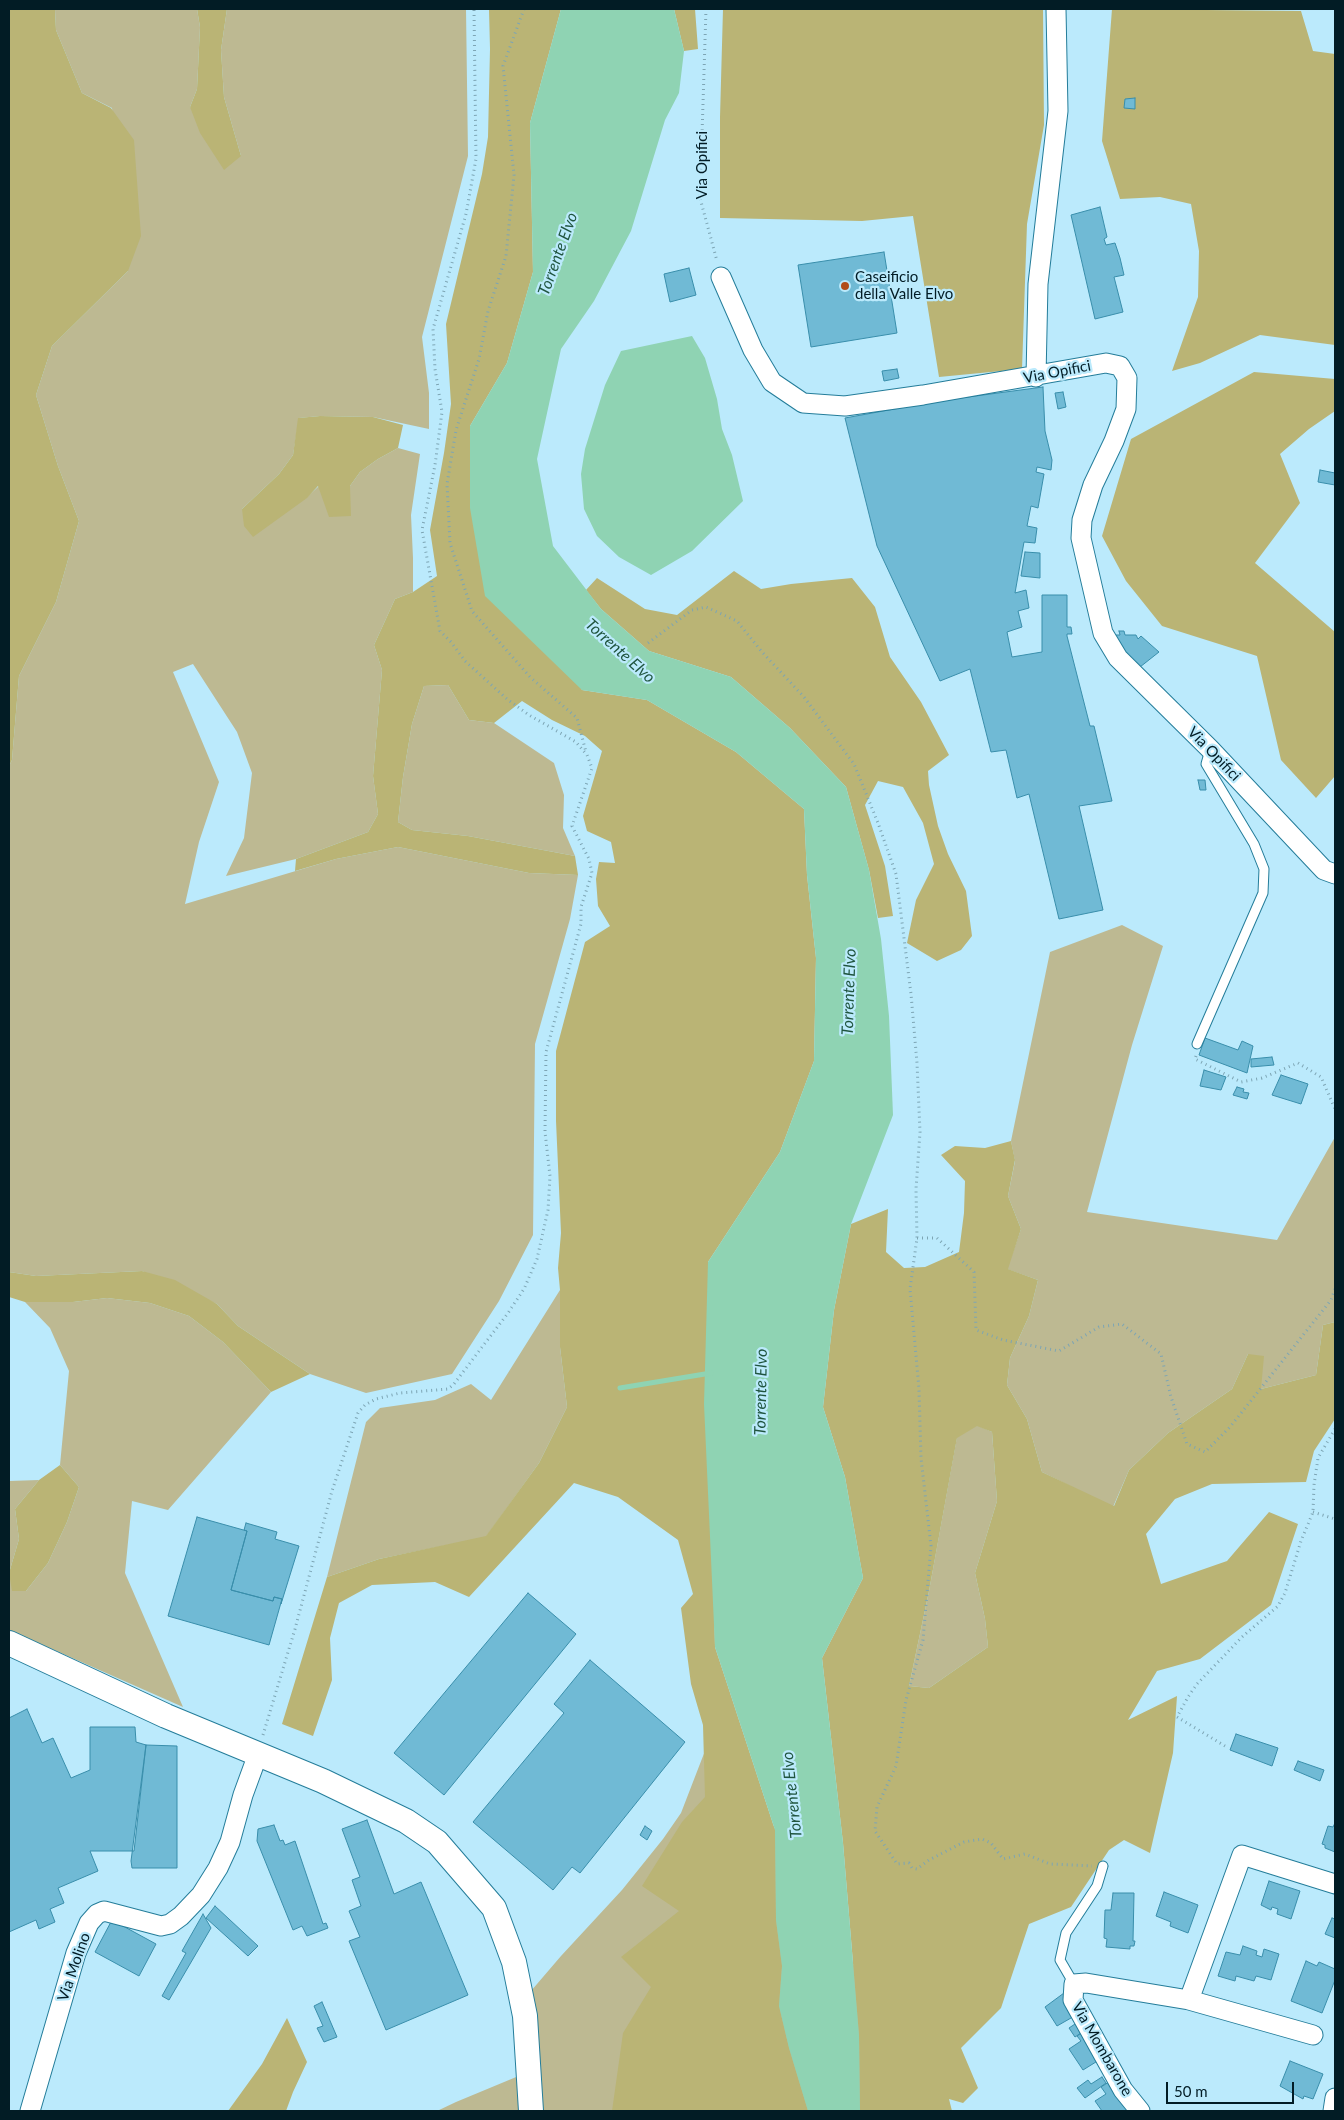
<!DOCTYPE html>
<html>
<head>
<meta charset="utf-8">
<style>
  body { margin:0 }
  #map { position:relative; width:1344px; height:2120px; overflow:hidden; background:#bbeafc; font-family:Lato,sans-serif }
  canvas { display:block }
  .frame { position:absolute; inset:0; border:10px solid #021c25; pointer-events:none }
  .scale { position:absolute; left:1166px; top:2082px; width:128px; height:22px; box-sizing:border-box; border:2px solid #021c25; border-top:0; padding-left:6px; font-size:15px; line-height:18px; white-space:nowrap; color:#021c25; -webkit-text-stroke:4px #bbeafc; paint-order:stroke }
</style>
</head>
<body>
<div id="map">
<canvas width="1344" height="2120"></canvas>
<div class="frame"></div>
<div class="scale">50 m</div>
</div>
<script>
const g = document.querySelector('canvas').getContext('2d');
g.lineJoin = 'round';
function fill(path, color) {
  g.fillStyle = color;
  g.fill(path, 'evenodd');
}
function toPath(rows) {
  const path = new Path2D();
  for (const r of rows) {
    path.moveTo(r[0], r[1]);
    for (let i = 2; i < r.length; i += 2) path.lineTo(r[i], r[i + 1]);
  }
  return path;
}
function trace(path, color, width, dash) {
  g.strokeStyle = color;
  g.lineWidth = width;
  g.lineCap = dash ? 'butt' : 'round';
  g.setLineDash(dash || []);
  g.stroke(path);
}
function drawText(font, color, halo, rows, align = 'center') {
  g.font = font + ' Lato,sans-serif';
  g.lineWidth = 4.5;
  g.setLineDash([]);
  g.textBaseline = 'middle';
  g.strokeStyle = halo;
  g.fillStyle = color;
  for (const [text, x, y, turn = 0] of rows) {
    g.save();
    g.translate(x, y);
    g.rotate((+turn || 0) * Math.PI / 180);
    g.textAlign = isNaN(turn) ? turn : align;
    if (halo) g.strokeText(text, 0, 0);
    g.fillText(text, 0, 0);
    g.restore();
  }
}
fill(toPath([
  [55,9,197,9,200,27,197,89,190,107,241,156,224,97,221,50,227,9,466,9,468,156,422,337,429,393,429,429,373,417,320,416,299,418,293,455,279,474,242,509,306,498,319,486,350,516,350,486,360,472,378,459,398,448,420,454,411,515,413,558,413,592,395,599,374,645,382,670,373,776,378,814,368,832,296,859,226,876,244,838,252,773,237,732,193,664,173,672,219,782,199,842,185,904,336,859,398,847,529,873,578,875,570,919,535,1044,533,1235,499,1301,452,1374,366,1393,310,1374,238,1326,217,1304,142,1271,36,1276,9,1272,9,766,12,760,19,676,56,602,79,521,58,466,36,395,52,346,128,271,112,108,82,93,56,30],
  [448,685,469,720,494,723,554,763,564,795,563,828,575,856,468,836,412,830,398,822,403,777,412,724,424,686],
  [1122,925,1163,946,1132,1045,1087,1212,1277,1240,1335,1137,1335,1322,1323,1325,1316,1375,1261,1389,1248,1354,1232,1389,1168,1433,1129,1470,1113,1507,1042,1472,1027,1419,1007,1385,1010,1358,1029,1316,1038,1280,1007,1269,1021,1229,1008,1196,1015,1161,1011,1141,1050,952],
  [560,1290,560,1347,567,1407,539,1463,486,1537,379,1559,327,1577,366,1422,380,1408,435,1400,471,1384,491,1400],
  [107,1298,150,1303,189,1316,223,1342,271,1392,168,1510,132,1501,125,1573,183,1707,9,1630,9,1481,39,1480,15,1509,19,1539,9,1573,26,1591,48,1563,67,1522,79,1487,60,1465,69,1371,50,1328,25,1302,73,1302],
  [977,1425,992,1432,997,1501,975,1573,985,1619,988,1647,929,1688,909,1686,929,1591,957,1437],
  [715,1725,938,2111,542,2111,531,1991,561,1956,622,1890,663,1839,681,1813],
  [521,2075,521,2111,437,2111,456,2102]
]), '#bdb992');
fill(toPath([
  [9,9,55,9,56,30,82,93,111,108,134,140,141,236,128,271,52,346,36,395,58,466,79,521,56,602,19,676,12,760,9,766],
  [197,9,227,9,221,50,224,97,241,156,224,170,200,133,190,107,197,89,200,27],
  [489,9,561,9,530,123,533,272,507,363,470,426,582,690,647,700,736,752,804,809,807,875,816,958,814,1061,780,1152,708,1262,715,1647,775,1830,776,1920,782,1966,779,2006,789,2048,808,2111,612,2111,623,2033,651,1987,621,1957,679,1911,642,1886,682,1822,705,1797,703,1725,691,1684,681,1608,693,1594,678,1540,618,1497,574,1483,469,1597,435,1582,372,1585,339,1603,330,1638,332,1680,313,1736,282,1724,327,1577,379,1559,486,1536,539,1463,567,1407,560,1347,560,1290,558,1268,561,1233,556,1121,556,1051,585,942,610,926,598,906,596,879,599,862,615,863,611,842,587,831,583,816,602,751,585,736,552,720,522,701,494,723,469,720,448,685,424,686,412,724,403,777,398,822,412,830,468,836,575,856,578,875,529,873,398,847,336,859,295,871,296,859,368,832,378,814,373,776,382,670,374,645,395,599,413,592,437,576,430,530,444,453,451,404,446,324,482,174,488,137,490,49],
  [674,9,695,9,698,49,684,51],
  [723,9,1043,9,1044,125,1027,224,1022,369,939,377,913,216,862,221,720,218,720,117],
  [1112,9,1301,11,1313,51,1335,54,1335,345,1260,335,1200,363,1172,371,1198,297,1199,251,1191,204,1160,197,1120,199,1102,141],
  [1254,372,1335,379,1335,411,1309,429,1280,454,1300,503,1255,563,1335,632,1335,776,1316,798,1281,760,1257,656,1162,626,1126,581,1102,536,1131,439],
  [320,416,373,417,403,425,398,448,378,459,360,472,350,486,351,516,329,517,318,486,307,498,253,537,244,526,242,509,279,474,293,455,298,418],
  [734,571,761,589,791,584,852,578,875,607,890,657,921,702,949,755,928,771,929,785,938,826,948,854,966,891,972,936,961,950,937,961,907,943,916,900,934,864,923,823,903,787,878,781,865,805,885,866,893,916,878,918,869,870,846,787,790,728,731,677,649,651,601,609,586,590,597,578,645,609,677,615],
  [1011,1141,1015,1160,1008,1196,1021,1229,1008,1269,1038,1280,1029,1316,1010,1358,1007,1385,1027,1419,1042,1472,1114,1506,1129,1470,1168,1433,1232,1389,1248,1354,1264,1356,1261,1389,1316,1375,1323,1325,1335,1322,1335,1419,1314,1451,1306,1482,1212,1484,1175,1499,1146,1534,1161,1584,1227,1561,1269,1512,1298,1524,1271,1605,1200,1659,1157,1671,1128,1720,1177,1696,1173,1753,1150,1853,1124,1840,1109,1850,1071,1907,1029,1924,1001,2008,961,2048,978,2088,963,2103,949,2099,952,2111,860,2111,859,2035,843,1843,822,1658,863,1578,845,1477,823,1407,834,1310,851,1224,888,1209,886,1252,904,1268,925,1267,959,1252,964,1213,965,1181,941,1155,955,1146,985,1148],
  [977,1426,992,1432,997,1501,975,1573,985,1619,988,1647,929,1688,909,1686,929,1591,957,1438],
  [142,1271,175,1280,217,1304,238,1326,310,1374,271,1392,223,1342,189,1316,150,1303,107,1298,73,1302,25,1302,9,1297,9,1272,36,1276],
  [60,1465,79,1487,67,1522,48,1563,26,1591,12,1591,9,1573,19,1539,15,1509,39,1480],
  [287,2018,307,2062,293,2092,286,2111,228,2111,262,2064]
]), '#bab475');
fill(toPath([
  [561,9,674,9,684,51,679,93,665,120,631,231,594,301,561,349,537,459,553,546,601,609,649,651,731,677,790,728,846,787,869,870,881,939,889,1016,893,1115,851,1224,834,1310,823,1407,845,1477,863,1578,822,1658,843,1843,859,2035,860,2111,808,2111,789,2048,779,2006,782,1966,776,1920,775,1830,715,1647,704,1404,708,1262,780,1152,814,1061,816,958,807,875,804,809,736,752,647,700,582,690,485,596,470,508,470,426,507,363,533,272,530,123],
  [692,336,705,358,717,399,722,429,732,455,743,501,692,551,651,575,619,557,597,536,584,509,581,474,585,449,605,385,621,351]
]), '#8fd3b3');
trace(toPath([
  [620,1388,711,1373]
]), '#8fd3b3', 5);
const building = toPath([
  [1135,98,1135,109,1124,108,1125,99,1135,98],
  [1100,207,1107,237,1104,239,1106,245,1115,243,1120,258,1124,275,1114,277,1123,312,1095,319,1071,215,1100,207],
  [884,252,897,333,811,347,798,265,884,252],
  [689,268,696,295,670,302,664,274,689,268],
  [897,369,899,378,884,381,882,371,897,369],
  [1043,387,1045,431,1052,460,1051,470,1037,467,1036,472,1044,474,1038,508,1031,506,1027,526,1037,528,1035,543,1024,542,1015,593,1026,590,1029,608,1018,611,1022,627,1007,632,1012,657,1042,652,1042,595,1067,595,1067,627,1071,627,1072,634,1067,634,1067,636,1090,726,1094,726,1112,801,1079,806,1103,910,1059,919,1029,794,1017,798,1006,750,991,752,970,669,940,681,877,546,845,418,938,401,1043,387],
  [1063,392,1066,407,1058,409,1055,393,1063,392],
  [1320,470,1335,473,1335,485,1318,482,1320,470],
  [1025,552,1040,553,1040,578,1021,576,1025,552],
  [1119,631,1124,631,1125,635,1136,635,1138,639,1141,636,1159,652,1140,667,1124,650,1114,635,1120,635,1119,631],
  [1198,780,1205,780,1206,790,1200,790,1198,780],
  [1205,1038,1238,1050,1242,1041,1253,1046,1247,1073,1199,1055,1205,1038],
  [1272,1057,1274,1065,1251,1067,1251,1059,1272,1057],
  [1204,1070,1226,1077,1221,1090,1200,1086,1204,1070],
  [1281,1075,1308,1084,1301,1104,1272,1095,1281,1075],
  [1237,1087,1244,1089,1243,1092,1249,1093,1247,1099,1233,1095,1237,1087],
  [197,1517,247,1531,231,1590,273,1601,274,1597,282,1599,269,1645,168,1616,197,1517],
  [246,1523,277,1532,275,1539,299,1546,281,1604,282,1599,274,1597,273,1601,231,1590,247,1531,244,1530,246,1523],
  [528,1593,576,1634,444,1795,394,1753,528,1593],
  [590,1660,685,1742,580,1873,572,1867,553,1890,473,1822,564,1713,554,1704,590,1660],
  [27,1709,42,1743,53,1738,71,1778,90,1770,90,1727,135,1727,136,1742,146,1745,134,1851,90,1851,98,1871,58,1888,64,1903,50,1909,55,1922,39,1929,36,1920,9,1932,9,1718,27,1709],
  [1236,1734,1278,1748,1272,1766,1230,1750,1236,1734],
  [146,1745,177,1746,177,1868,132,1868,131,1861,146,1745],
  [1298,1761,1324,1770,1320,1781,1294,1770,1298,1761],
  [367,1820,394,1894,421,1882,468,1995,386,2030,349,1941,360,1937,349,1911,361,1906,352,1880,360,1877,342,1829,367,1820],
  [1335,1823,1335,1852,1325,1848,1325,1845,1322,1844,1328,1826,1333,1827,1335,1823],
  [274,1825,280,1841,283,1840,285,1845,295,1841,323,1924,326,1923,328,1928,307,1936,302,1926,293,1930,257,1841,258,1829,274,1825],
  [645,1826,652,1831,647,1840,640,1835,645,1826],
  [1269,1881,1300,1891,1291,1919,1277,1914,1278,1909,1272,1907,1271,1910,1261,1905,1269,1881],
  [1164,1892,1198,1905,1188,1933,1170,1926,1171,1922,1156,1916,1164,1892],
  [1113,1893,1134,1893,1133,1941,1135,1941,1134,1946,1130,1946,1130,1949,1106,1947,1107,1939,1104,1938,1105,1910,1111,1910,1113,1893],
  [215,1906,258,1946,248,1956,206,1918,215,1906],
  [203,1914,211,1928,169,2000,162,1996,186,1953,182,1951,203,1914],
  [1332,1918,1335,1919,1335,1938,1325,1934,1332,1918],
  [112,1920,156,1944,139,1976,95,1952,112,1920],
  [1243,1946,1257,1951,1256,1955,1262,1957,1264,1949,1279,1954,1271,1980,1256,1976,1254,1981,1236,1976,1235,1981,1218,1976,1226,1952,1240,1955,1243,1946],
  [1306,1961,1317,1966,1319,1962,1335,1969,1335,1980,1322,2013,1291,2001,1306,1961],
  [1064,1993,1078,2014,1057,2026,1045,2007,1064,1993],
  [322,2002,337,2037,324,2042,317,2028,323,2026,314,2006,322,2002],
  [1081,2020,1087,2029,1075,2037,1069,2028,1081,2020],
  [1087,2029,1104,2057,1083,2070,1069,2049,1081,2041,1077,2036,1087,2029],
  [1290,2061,1323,2074,1313,2099,1304,2096,1303,2099,1280,2086,1290,2061],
  [1102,2077,1106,2083,1085,2098,1077,2088,1088,2080,1091,2084,1102,2077],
  [1112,2080,1133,2111,1102,2111,1095,2101,1106,2094,1101,2087,1112,2080]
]);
fill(building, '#70bad5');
trace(building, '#398eab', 1);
const service = toPath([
  [1197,1044,1263,893,1264,869,1254,844,1206,764,1210,750],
  [1074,1984,1060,1960,1066,1933,1097,1886,1103,1866]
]);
const minor = toPath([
  [721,277,753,350,772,382,803,403,845,406,923,395,1106,363,1120,366,1127,378,1126,409,1114,441,1093,485,1082,520,1081,538,1103,633,1118,658,1210,749,1324,870,1335,874],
  [1036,377,1038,284,1058,111,1056,9],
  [1189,2000,1242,1855,1335,1884],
  [30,2111,76,1953,89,1923,97,1914,104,1911,161,1926,170,1924,181,1916,201,1895,218,1868,230,1842,243,1795,258,1754],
  [1140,2111,1123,2090,1073,2000,1074,1984,1086,1983,1189,2000,1313,2035],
  [1333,2111,1335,2098]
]);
const tertiary = toPath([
  [9,1643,166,1716,323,1781,406,1821,437,1842,494,1908,514,1962,525,2016,531,2111]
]);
trace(service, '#247d9a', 11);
trace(minor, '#247d9a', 21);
trace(tertiary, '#247d9a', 26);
trace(toPath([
  [524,9,503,66,514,175,506,256,488,311,479,359,456,430,447,484,450,543,472,611,530,677,577,718,586,752],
  [706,9,700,198,717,261],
  [648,643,692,610,706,607,737,621,762,652,804,697,854,764,878,823,896,874,911,994,917,1063,920,1132,916,1189,917,1238,910,1289,919,1389,921,1458,931,1546,923,1640,906,1700,896,1766,877,1807,875,1831,897,1864,909,1863,912,1868,917,1869,929,1860,964,1842,982,1839,991,1843,1003,1859,1025,1854,1050,1864,1092,1866],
  [1196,1056,1195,1059,1241,1082,1262,1078,1298,1063,1321,1077,1335,1109],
  [917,1238,937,1238,974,1272,976,1330,1003,1340,1059,1351,1099,1327,1122,1324,1161,1354,1171,1397,1187,1444,1205,1452,1230,1427,1331,1300,1335,1289],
  [1313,1512,1335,1519],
  [263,1735,295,1629,332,1491,358,1413,365,1405,376,1399,400,1393,448,1389,454,1384,508,1313,524,1289,537,1259,548,1210,550,1176,545,1132,546,1052,581,924,581,907,592,873,589,859,572,826,592,768,587,755,576,742,529,715,507,699,465,661,451,642,440,631,422,530,435,465,442,412,435,369,433,329,466,214,476,159,474,9],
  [1225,1746,1177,1717,1188,1697,1197,1684,1242,1637,1278,1606,1285,1593,1301,1541,1313,1512,1314,1485,1318,1458,1335,1429]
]), '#7da5b4', 3, [1, 4]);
trace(service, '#fff', 9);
trace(minor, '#fff', 19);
trace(tertiary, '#fff', 24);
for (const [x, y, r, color] of [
  [845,286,5,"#b14d1a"]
]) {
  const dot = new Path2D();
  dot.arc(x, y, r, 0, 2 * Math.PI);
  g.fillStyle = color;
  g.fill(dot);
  trace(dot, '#bbeafc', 2);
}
drawText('15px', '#021c25', '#bbeafc', [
  ["Via Opifici",702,165,-90],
  ["Via Opifici",1057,372,-11],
  ["Via Opifici",1214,754,46],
  ["Via Molino",74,1967,-71],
  ["Via Mombarone",1102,2049,60]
]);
drawText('15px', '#021c25', '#bbeafc', [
  ["Caseificio",855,277],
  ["della Valle Elvo",855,294]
], 'left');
drawText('italic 16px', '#20553f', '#bbeafc', [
  ["Torrente Elvo",558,254,-70],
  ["Torrente Elvo",620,651,42],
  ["Torrente Elvo",849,992,-88],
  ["Torrente Elvo",761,1392,-89],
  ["Torrente Elvo",792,1795,-96]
]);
</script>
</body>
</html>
